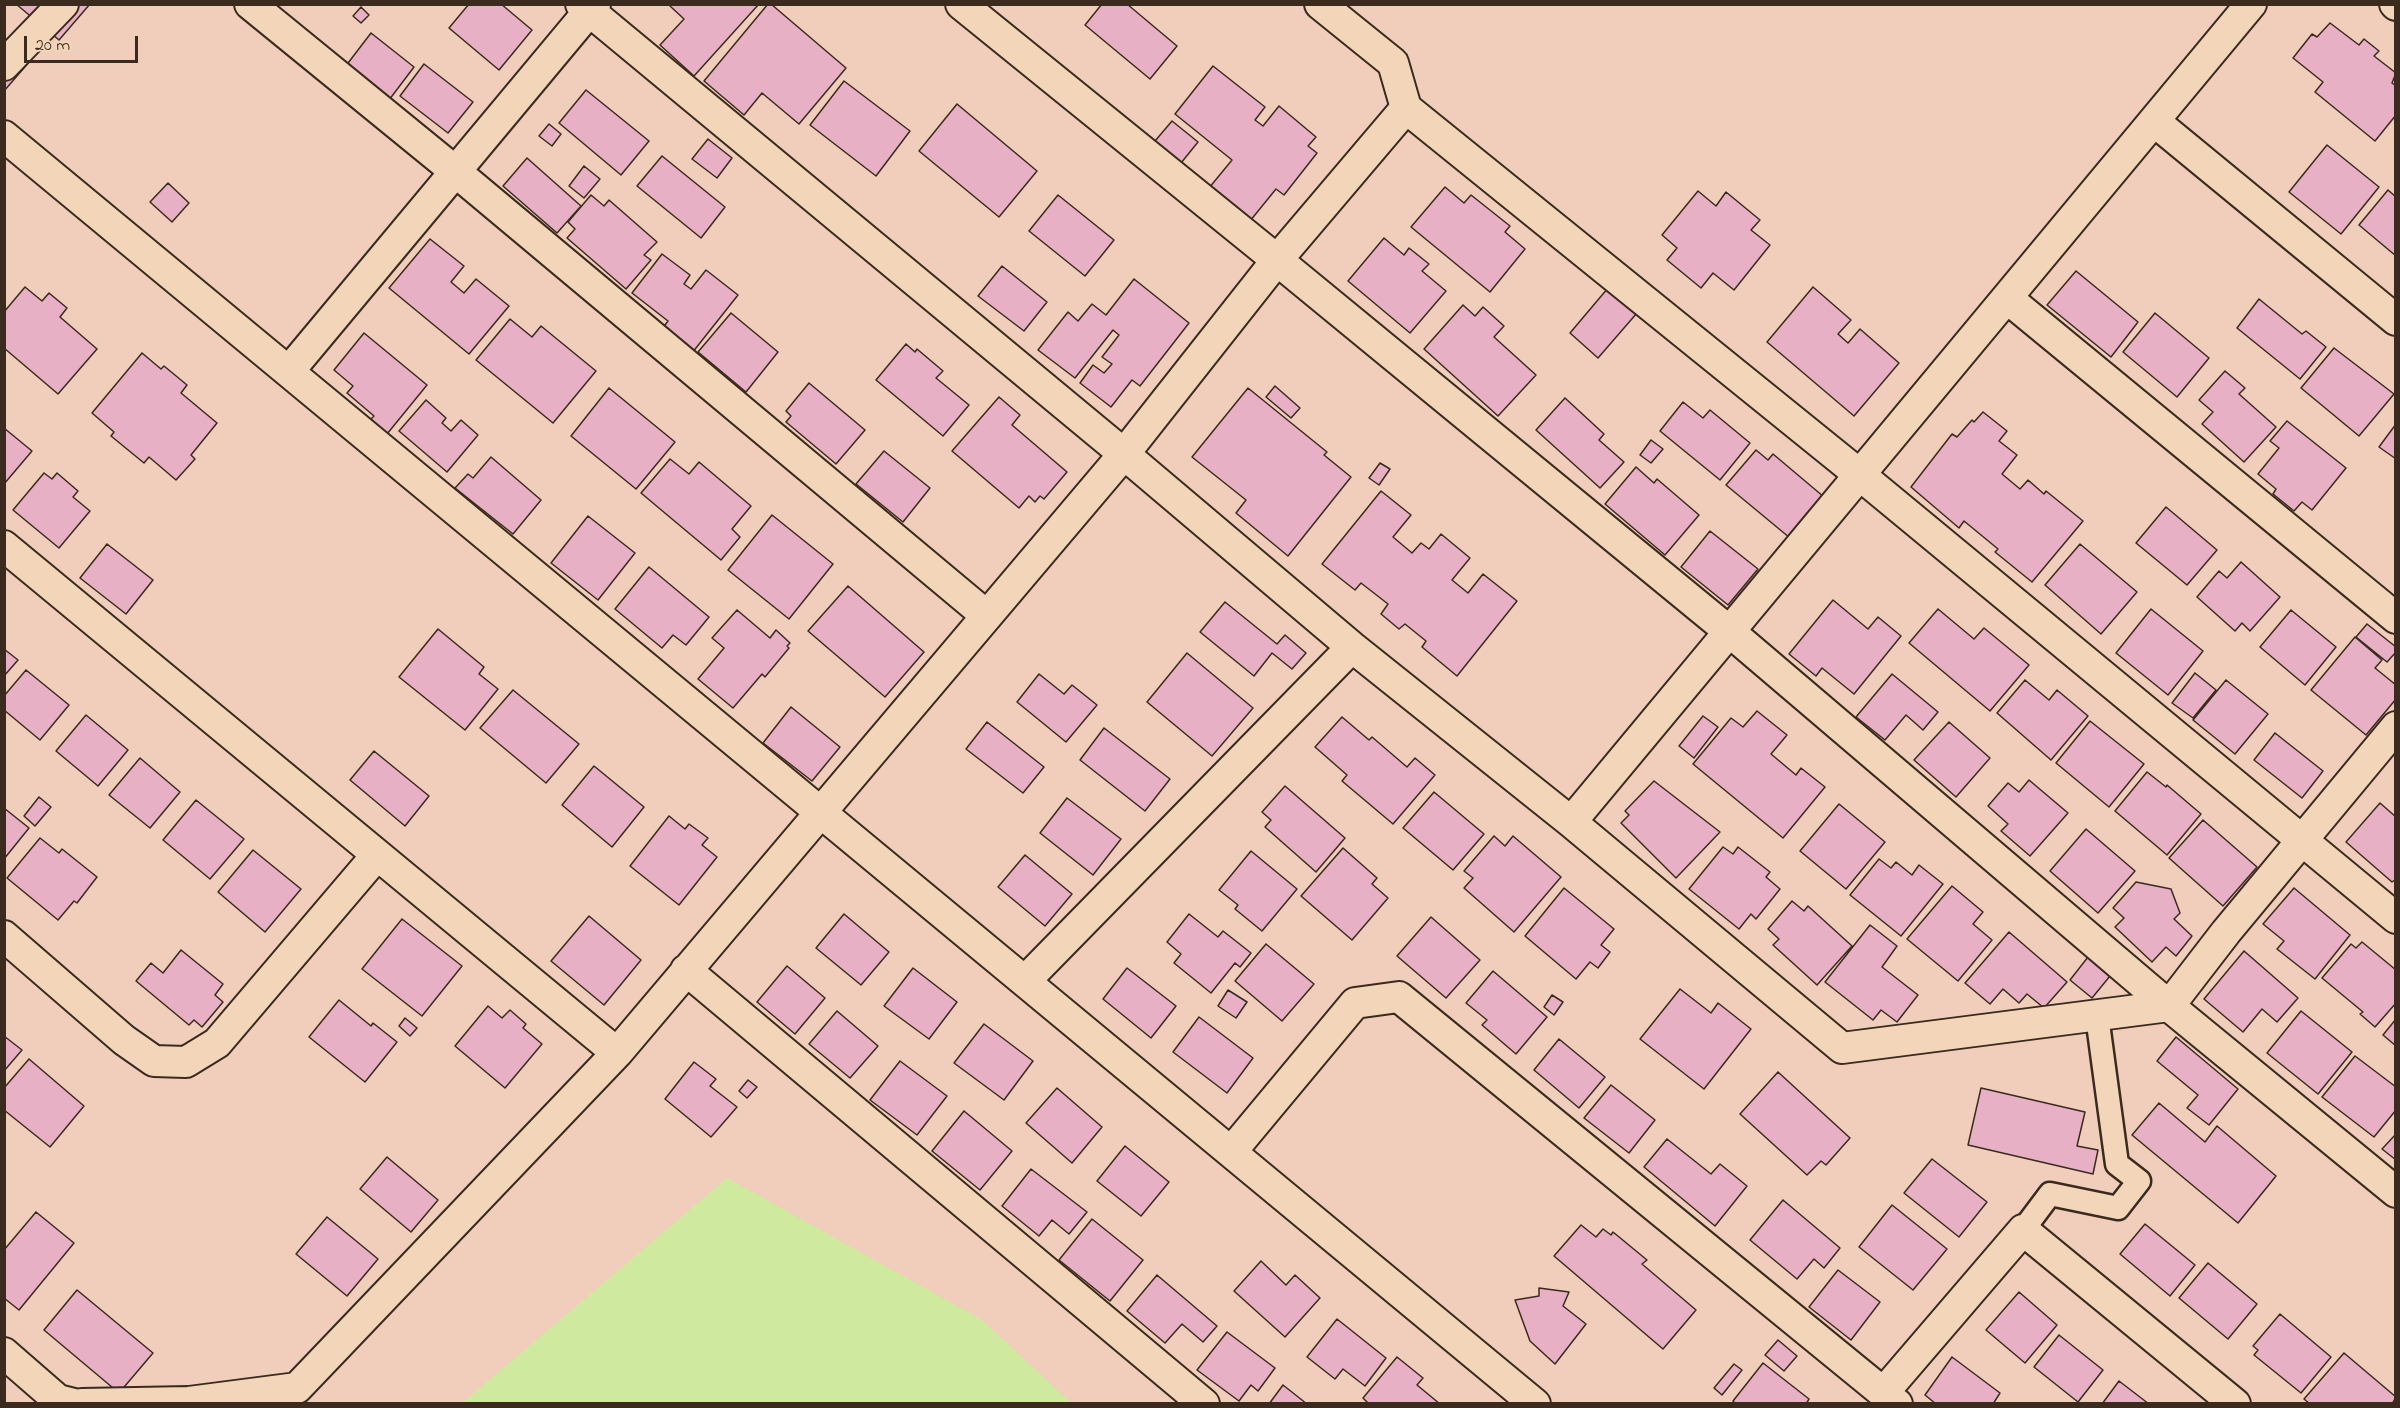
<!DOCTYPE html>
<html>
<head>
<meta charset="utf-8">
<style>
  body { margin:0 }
  #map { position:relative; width:2400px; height:1408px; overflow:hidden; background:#f1cebb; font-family:"Indie Flower",sans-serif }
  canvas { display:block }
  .frame { position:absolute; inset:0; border:6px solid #3b2a1e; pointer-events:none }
  .scale { position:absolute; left:24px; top:36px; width:114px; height:27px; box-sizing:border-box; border:3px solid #3b2a1e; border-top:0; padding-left:8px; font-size:18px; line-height:21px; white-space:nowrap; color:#3b2a1e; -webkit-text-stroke:4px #f3d6b9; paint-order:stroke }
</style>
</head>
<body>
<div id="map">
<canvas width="2400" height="1408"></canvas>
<div class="frame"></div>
<div class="scale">20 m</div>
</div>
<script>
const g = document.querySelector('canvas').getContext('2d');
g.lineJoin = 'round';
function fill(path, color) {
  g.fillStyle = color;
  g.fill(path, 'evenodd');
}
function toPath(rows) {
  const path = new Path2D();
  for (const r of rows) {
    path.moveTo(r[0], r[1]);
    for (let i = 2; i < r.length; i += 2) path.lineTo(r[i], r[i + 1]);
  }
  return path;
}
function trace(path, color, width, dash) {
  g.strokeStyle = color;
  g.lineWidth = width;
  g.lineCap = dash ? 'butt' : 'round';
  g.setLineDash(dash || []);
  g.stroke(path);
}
fill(toPath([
  [727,1178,982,1320,1071,1403,462,1403]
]), '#cfe99f');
const building = toPath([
  [16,4,90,4,59,40,16,4],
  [469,4,501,4,532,30,499,70,449,28,469,4],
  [672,4,759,4,694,76,660,45,684,19,670,6,672,4],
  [768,4,771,4,846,68,799,124,762,93,744,115,704,81,768,4],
  [1102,4,1127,4,1177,46,1150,79,1085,25,1102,4],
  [361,7,369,15,361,23,353,16,361,7],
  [2330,23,2359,45,2364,39,2379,51,2374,56,2396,73,2392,83,2396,86,2396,115,2375,141,2315,92,2323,82,2293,58,2312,34,2317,37,2330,23],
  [371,33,414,67,389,100,345,67,371,33],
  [4,40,30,61,4,91,4,40],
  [424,64,473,102,448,133,400,96,424,64],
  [1213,66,1265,107,1255,120,1263,126,1279,106,1316,137,1308,146,1317,153,1284,195,1276,189,1250,221,1209,188,1232,160,1175,114,1213,66],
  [844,81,910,131,876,176,810,125,844,81],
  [586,90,649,141,621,175,559,123,586,90],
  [957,104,1037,171,999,217,919,151,957,104],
  [1172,121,1198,142,1181,163,1155,141,1172,121],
  [549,124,561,134,552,146,539,136,549,124],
  [708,139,732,158,717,178,692,159,708,139],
  [2327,145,2379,187,2341,234,2289,192,2327,145],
  [662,156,725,207,701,238,637,186,662,156],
  [527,158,581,206,557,233,503,186,527,158],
  [584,166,600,179,584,198,569,186,584,166],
  [168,183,189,203,172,222,150,202,168,183],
  [1445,187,1464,203,1471,195,1510,226,1505,232,1525,249,1490,292,1411,227,1445,187],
  [2388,190,2396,197,2396,256,2359,225,2388,190],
  [1698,191,1716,206,1726,192,1760,220,1751,230,1770,245,1734,290,1713,273,1701,288,1667,260,1677,248,1662,235,1698,191],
  [591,195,604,206,609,200,657,242,644,255,651,260,626,289,567,238,575,229,568,222,591,195],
  [1058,195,1114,240,1085,276,1029,231,1058,195],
  [1384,238,1404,255,1409,248,1429,264,1422,271,1446,291,1410,333,1348,281,1384,238],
  [430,239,464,266,451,282,464,293,476,279,509,306,469,354,389,288,430,239],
  [662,254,690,275,684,284,691,289,706,270,738,295,692,353,662,329,668,321,632,293,662,254],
  [1002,266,1047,302,1024,331,978,296,1002,266],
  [2076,271,2138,322,2111,357,2047,305,2076,271],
  [1134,279,1189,323,1140,386,1132,380,1111,407,1080,383,1093,365,1104,373,1112,364,1102,357,1119,335,1113,330,1075,378,1038,350,1068,312,1078,321,1092,304,1106,315,1134,279],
  [25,287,42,301,49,293,67,308,60,317,97,349,58,394,4,348,4,312,25,287],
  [1813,287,1851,320,1838,334,1848,343,1860,329,1899,363,1854,416,1767,342,1813,287],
  [1608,288,1637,313,1598,358,1570,333,1608,288],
  [2259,299,2302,334,2306,331,2326,347,2300,379,2237,328,2259,299],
  [1463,305,1475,316,1483,307,1504,326,1494,337,1536,375,1498,416,1424,349,1463,305],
  [731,313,778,352,746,392,698,352,731,313],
  [2155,313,2209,358,2177,397,2123,352,2155,313],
  [510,319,532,337,541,326,596,371,553,423,476,360,510,319],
  [364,333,427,385,387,434,370,420,374,416,347,393,353,386,334,370,364,333],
  [906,344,915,352,917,349,943,371,936,378,969,405,943,436,876,380,906,344],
  [2334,348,2394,394,2359,436,2301,388,2334,348],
  [142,353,161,369,164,366,187,385,181,393,217,423,191,455,195,459,176,480,149,457,144,463,111,436,114,432,92,413,142,353],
  [2225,371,2245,388,2239,394,2276,427,2244,462,2202,424,2213,412,2199,400,2225,371],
  [809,383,865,430,836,464,786,422,791,416,786,411,809,383],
  [1275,386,1300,408,1291,418,1266,397,1275,386],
  [609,388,675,442,636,489,571,436,609,388],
  [1248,388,1327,452,1324,455,1351,477,1288,556,1236,513,1246,500,1192,457,1248,388],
  [999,397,1020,415,1012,425,1067,472,1044,499,1040,496,1035,502,1029,496,1019,508,952,451,999,397],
  [1565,398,1604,434,1599,440,1624,462,1600,488,1536,430,1565,398],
  [426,400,446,418,442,423,451,431,461,420,478,435,447,472,399,431,426,400],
  [1683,402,1703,418,1710,410,1750,443,1720,480,1660,431,1683,402],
  [1983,412,2007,431,1999,441,2017,455,2002,474,2020,489,2028,480,2044,494,2046,491,2083,521,2032,582,1995,552,1998,549,1964,521,1959,528,1911,487,1952,434,1957,437,1972,420,1974,422,1983,412],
  [2287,421,2346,468,2312,510,2302,502,2294,511,2273,494,2276,489,2258,474,2279,448,2270,441,2287,421],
  [2396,424,2396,459,2379,447,2396,424],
  [4,428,32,451,4,484,4,428],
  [1651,440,1663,449,1651,463,1640,455,1651,440],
  [1756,450,1768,460,1773,454,1824,497,1790,538,1726,485,1756,450],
  [884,451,930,488,903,522,856,484,884,451],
  [491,457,541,500,513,534,455,488,468,474,473,478,491,457],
  [670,459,689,474,699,462,751,506,732,529,740,537,721,560,641,493,670,459],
  [1380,463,1390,469,1379,485,1369,478,1380,463],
  [1636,467,1654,483,1657,479,1699,515,1665,555,1605,504,1636,467],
  [44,473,52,479,57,473,78,491,73,497,90,511,59,548,13,510,44,473],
  [1381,491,1411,515,1393,537,1412,553,1421,543,1429,549,1441,534,1470,558,1452,580,1468,593,1483,574,1517,601,1457,676,1422,647,1426,641,1405,624,1399,629,1381,614,1388,604,1361,583,1355,590,1322,564,1381,491],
  [2166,507,2217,550,2187,585,2136,543,2166,507],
  [772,515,833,564,789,619,728,570,772,515],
  [588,516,635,553,598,600,551,563,588,516],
  [1710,531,1758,569,1728,605,1681,567,1710,531],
  [107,544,153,580,126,614,80,578,107,544],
  [2080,544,2137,592,2101,634,2045,585,2080,544],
  [2241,562,2280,597,2250,631,2242,623,2235,631,2197,597,2219,571,2227,578,2241,562],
  [649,567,709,617,686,645,673,635,662,648,615,609,649,567],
  [848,586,924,652,885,697,808,631,848,586],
  [1833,600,1868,629,1878,617,1901,636,1854,694,1822,668,1816,676,1789,654,1833,600],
  [1225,602,1277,644,1285,635,1306,653,1292,669,1272,653,1254,676,1200,632,1225,602],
  [1938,609,1974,639,1984,628,2029,665,1990,711,1909,643,1938,609],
  [2151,609,2203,651,2168,695,2116,653,2151,609],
  [737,610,770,638,776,630,790,643,787,646,789,648,765,677,762,674,733,708,698,679,724,648,712,638,737,610],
  [2291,610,2336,647,2305,685,2260,647,2291,610],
  [2367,624,2396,647,2396,652,2387,662,2356,637,2367,624],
  [438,629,484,667,479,674,498,689,465,730,399,677,438,629],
  [2355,637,2382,660,2375,668,2396,685,2396,699,2366,735,2311,690,2355,637],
  [4,649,18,660,4,676,4,649],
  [1187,653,1253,708,1212,756,1147,702,1187,653],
  [26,670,69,705,40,740,4,710,4,696,26,670],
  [2195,673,2216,690,2193,718,2172,703,2195,673],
  [1039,674,1064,694,1072,685,1097,705,1066,742,1017,702,1039,674],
  [1892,674,1938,712,1923,730,1906,715,1885,740,1856,717,1892,674],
  [2025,680,2049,700,2057,690,2088,716,2051,760,1997,713,2025,680],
  [2226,680,2268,714,2235,754,2193,720,2226,680],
  [513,690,579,744,546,783,480,728,513,690],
  [791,707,840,747,812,781,763,743,791,707],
  [1757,711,1787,735,1771,754,1796,775,1801,768,1825,787,1783,838,1693,764,1731,718,1743,727,1757,711],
  [86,715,128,750,98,786,56,751,86,715],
  [1703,716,1718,727,1694,758,1679,746,1703,716],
  [1342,717,1369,740,1372,737,1407,767,1415,758,1435,775,1393,824,1342,781,1347,775,1315,747,1342,717],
  [2090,721,2144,764,2109,807,2056,763,2090,721],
  [987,722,1044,767,1023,793,966,749,987,722],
  [1949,722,1990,758,1956,797,1914,760,1949,722],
  [1104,728,1170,779,1145,811,1080,760,1104,728],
  [2275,733,2323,771,2302,798,2254,760,2275,733],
  [374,751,429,796,405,826,350,780,374,751],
  [140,758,180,792,150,828,109,795,140,758],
  [594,766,644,807,612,847,562,805,594,766],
  [2147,772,2166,787,2167,785,2201,814,2167,855,2115,811,2147,772],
  [2029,780,2068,813,2030,856,2001,831,2008,824,1988,806,2008,783,2019,792,2029,780],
  [1654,781,1720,832,1676,878,1621,823,1629,815,1625,811,1654,781],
  [1285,786,1345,838,1316,872,1265,827,1271,820,1262,812,1285,786],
  [1434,792,1484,834,1453,870,1403,828,1434,792],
  [39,797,51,807,35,826,24,816,39,797],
  [1067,798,1121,839,1093,875,1040,833,1067,798],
  [196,800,244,839,210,879,163,840,196,800],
  [2380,803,2396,817,2396,879,2392,882,2346,842,2380,803],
  [1839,804,1885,842,1846,889,1800,851,1839,804],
  [4,808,29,828,4,859,4,808],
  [669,816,685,829,689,824,708,838,702,845,717,857,679,905,630,866,669,816],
  [2203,820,2257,867,2223,906,2169,858,2203,820],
  [2086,829,2135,871,2098,913,2050,871,2086,829],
  [1494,836,1505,846,1513,836,1561,877,1514,932,1464,888,1473,878,1464,871,1494,836],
  [40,838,59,853,62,849,97,877,77,903,74,901,58,920,7,878,40,838],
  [1723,847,1733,854,1738,847,1770,872,1766,877,1780,889,1756,919,1751,914,1739,929,1689,889,1723,847],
  [1343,848,1377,878,1372,884,1388,898,1352,940,1301,896,1343,848],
  [253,850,301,889,265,932,218,892,253,850],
  [1251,851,1297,889,1262,931,1235,909,1238,905,1219,890,1251,851],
  [1025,855,1072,894,1045,926,998,887,1025,855],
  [1879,859,1891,868,1896,862,1912,875,1919,865,1943,884,1901,936,1850,895,1879,859],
  [2136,882,2171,889,2180,913,2174,919,2192,936,2176,956,2166,947,2152,962,2115,927,2124,918,2113,908,2136,882],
  [1952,886,1983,912,1973,924,1992,940,1958,981,1907,939,1952,886],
  [1564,888,1614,929,1601,945,1610,952,1598,968,1590,962,1576,979,1525,936,1564,888],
  [2294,888,2350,935,2315,979,2277,949,2284,941,2263,924,2294,888],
  [1792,901,1804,911,1808,906,1852,946,1817,985,1773,945,1779,939,1768,929,1792,901],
  [844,914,889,952,861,985,816,948,844,914],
  [1189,914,1218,937,1223,931,1251,953,1240,967,1235,963,1211,993,1174,963,1181,954,1167,942,1189,914],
  [589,916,641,960,604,1005,551,961,589,916],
  [1431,917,1480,960,1446,998,1397,956,1431,917],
  [402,919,462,966,422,1016,362,969,402,919],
  [1870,925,1897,946,1882,967,1918,995,1897,1022,1881,1010,1873,1020,1825,982,1870,925],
  [2009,932,2067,982,2044,1008,2027,994,2019,1003,2003,989,1990,1004,1965,983,2009,932],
  [2362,942,2396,970,2396,1003,2375,1027,2360,1014,2363,1012,2322,978,2351,944,2356,948,2362,942],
  [1266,944,1314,984,1282,1021,1235,981,1266,944],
  [181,950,223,984,215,995,223,1002,202,1027,194,1020,189,1025,136,981,151,963,163,973,181,950],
  [2244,951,2298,998,2277,1022,2262,1009,2243,1032,2204,999,2244,951],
  [2088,957,2110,976,2092,998,2070,980,2088,957],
  [787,966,825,998,795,1034,757,1002,787,966],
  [913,968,957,1002,929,1039,884,1006,913,968],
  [1127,968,1176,1006,1151,1038,1103,999,1127,968],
  [1493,971,1547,1017,1516,1054,1482,1025,1487,1020,1466,1003,1493,971],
  [1680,989,1711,1013,1718,1003,1751,1029,1704,1089,1640,1039,1680,989],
  [1228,990,1247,1002,1236,1018,1218,1006,1228,990],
  [1552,995,1563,1002,1554,1015,1544,1007,1552,995],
  [339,1000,371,1026,373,1023,397,1042,365,1082,309,1037,339,1000],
  [488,1006,502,1018,510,1010,526,1024,523,1028,542,1044,505,1088,455,1046,488,1006],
  [837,1011,878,1046,850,1078,809,1044,837,1011],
  [2301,1011,2352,1052,2318,1094,2267,1053,2301,1011],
  [1199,1017,1253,1058,1227,1093,1173,1052,1199,1017],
  [405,1018,417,1028,410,1036,399,1026,405,1018],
  [2396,1019,2396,1046,2383,1035,2396,1019],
  [984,1024,1033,1061,1004,1100,954,1063,984,1024],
  [4,1036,22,1050,4,1071,4,1036],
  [2176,1037,2238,1089,2209,1125,2187,1108,2198,1095,2157,1061,2176,1037],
  [1559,1039,1605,1077,1579,1108,1534,1070,1559,1039],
  [2355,1056,2396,1087,2396,1110,2374,1137,2322,1097,2355,1056],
  [29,1059,84,1106,50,1147,4,1110,4,1088,29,1059],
  [900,1061,947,1096,917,1135,870,1100,900,1061],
  [694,1062,716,1079,710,1086,737,1107,711,1137,665,1099,694,1062],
  [1778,1072,1850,1138,1826,1165,1821,1161,1807,1175,1740,1114,1778,1072],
  [748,1080,757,1087,747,1098,739,1091,748,1080],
  [1611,1085,1655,1120,1629,1153,1584,1118,1611,1085],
  [1057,1088,1102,1127,1072,1163,1026,1123,1057,1088],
  [1981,1088,2085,1112,2077,1146,2098,1150,2093,1174,1968,1145,1981,1088],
  [2159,1103,2205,1142,2217,1126,2276,1176,2238,1223,2132,1135,2159,1103],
  [964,1111,1012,1151,980,1190,932,1151,964,1111],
  [2396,1134,2396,1160,2382,1149,2396,1134],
  [1667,1139,1711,1174,1720,1164,1747,1186,1715,1226,1644,1167,1667,1139],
  [1125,1146,1169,1182,1141,1216,1097,1181,1125,1146],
  [387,1157,438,1200,411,1232,360,1189,387,1157],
  [1932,1159,1987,1202,1959,1237,1904,1193,1932,1159],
  [1031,1169,1087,1212,1069,1234,1052,1220,1039,1236,1002,1206,1031,1169],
  [1783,1200,1840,1248,1824,1268,1814,1259,1797,1279,1750,1240,1783,1200],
  [1892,1205,1947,1249,1913,1290,1859,1247,1892,1205],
  [36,1212,74,1243,19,1310,4,1298,4,1250,36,1212],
  [327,1217,378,1259,347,1296,296,1254,327,1217],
  [1092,1219,1143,1260,1110,1301,1059,1260,1092,1219],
  [2145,1224,2195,1265,2170,1296,2120,1254,2145,1224],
  [1581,1225,1596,1237,1603,1229,1611,1235,1613,1232,1647,1260,1642,1264,1696,1310,1663,1349,1554,1256,1581,1225],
  [1261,1261,1286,1285,1295,1275,1320,1298,1285,1337,1234,1291,1261,1261],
  [2208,1263,2257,1304,2228,1339,2179,1298,2208,1263],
  [1838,1270,1880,1302,1851,1340,1809,1307,1838,1270],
  [1157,1275,1217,1326,1203,1342,1182,1324,1165,1343,1127,1311,1157,1275],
  [1539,1288,1569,1292,1563,1306,1586,1324,1555,1364,1530,1341,1515,1300,1539,1296,1539,1288],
  [77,1290,153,1353,119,1393,44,1330,77,1290],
  [2019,1292,2057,1325,2025,1363,1986,1330,2019,1292],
  [2280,1314,2331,1357,2301,1393,2254,1355,2258,1350,2253,1346,2280,1314],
  [1337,1319,1386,1358,1365,1386,1343,1369,1335,1379,1307,1357,1337,1319],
  [1227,1332,1275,1368,1258,1391,1251,1385,1239,1401,1197,1370,1227,1332],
  [2059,1335,2103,1370,2078,1402,2034,1367,2059,1335],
  [1778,1340,1797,1356,1784,1371,1765,1355,1778,1340],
  [2344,1353,2396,1397,2392,1404,2310,1404,2304,1399,2344,1353],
  [1397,1357,1423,1378,1417,1385,1440,1404,1369,1404,1363,1398,1397,1357],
  [1952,1357,2000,1393,1993,1404,1936,1404,1925,1395,1952,1357],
  [1763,1363,1809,1399,1806,1404,1736,1404,1733,1401,1763,1363],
  [1734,1364,1742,1370,1722,1395,1714,1388,1734,1364],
  [2119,1381,2149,1404,2102,1404,2119,1381],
  [1283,1385,1307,1404,1269,1404,1283,1385]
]);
fill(building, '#e8b0c5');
trace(building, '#3b2a1e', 1.5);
const pedestrian = toPath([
  [2023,1230,2050,1194,2118,1208,2139,1181,2117,1164,2097,1016]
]);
const minor = toPath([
  [250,4,456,172,987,616],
  [581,4,1124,454,1352,647,1571,822,1842,1048,2169,1006,2226,932,2396,727],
  [961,4,1277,260,1730,632,2169,1006,2396,1192],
  [1320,4,1393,63,1406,108,1860,475,2396,918],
  [2395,4,2396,5],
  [4,65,63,4],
  [2154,121,2396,320],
  [4,136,1535,1404],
  [2007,298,2396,618],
  [289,371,595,4],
  [4,546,617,1053],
  [1571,822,2251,4],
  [4,936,124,1040,154,1061,186,1062,217,1043,377,855],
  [686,970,1204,1404],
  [1025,981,1352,647],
  [1231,1152,1355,1003,1399,997,1897,1404],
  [4,1353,58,1400,74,1404],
  [1884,1392,2023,1230,2235,1404],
  [82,1404,189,1402,297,1388,617,1053,1124,454,1277,260,1406,108]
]);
trace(pedestrian, '#3b2a1e', 27);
trace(minor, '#3b2a1e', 34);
trace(pedestrian, '#f3d6b9', 22);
trace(minor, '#f3d6b9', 30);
</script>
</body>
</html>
